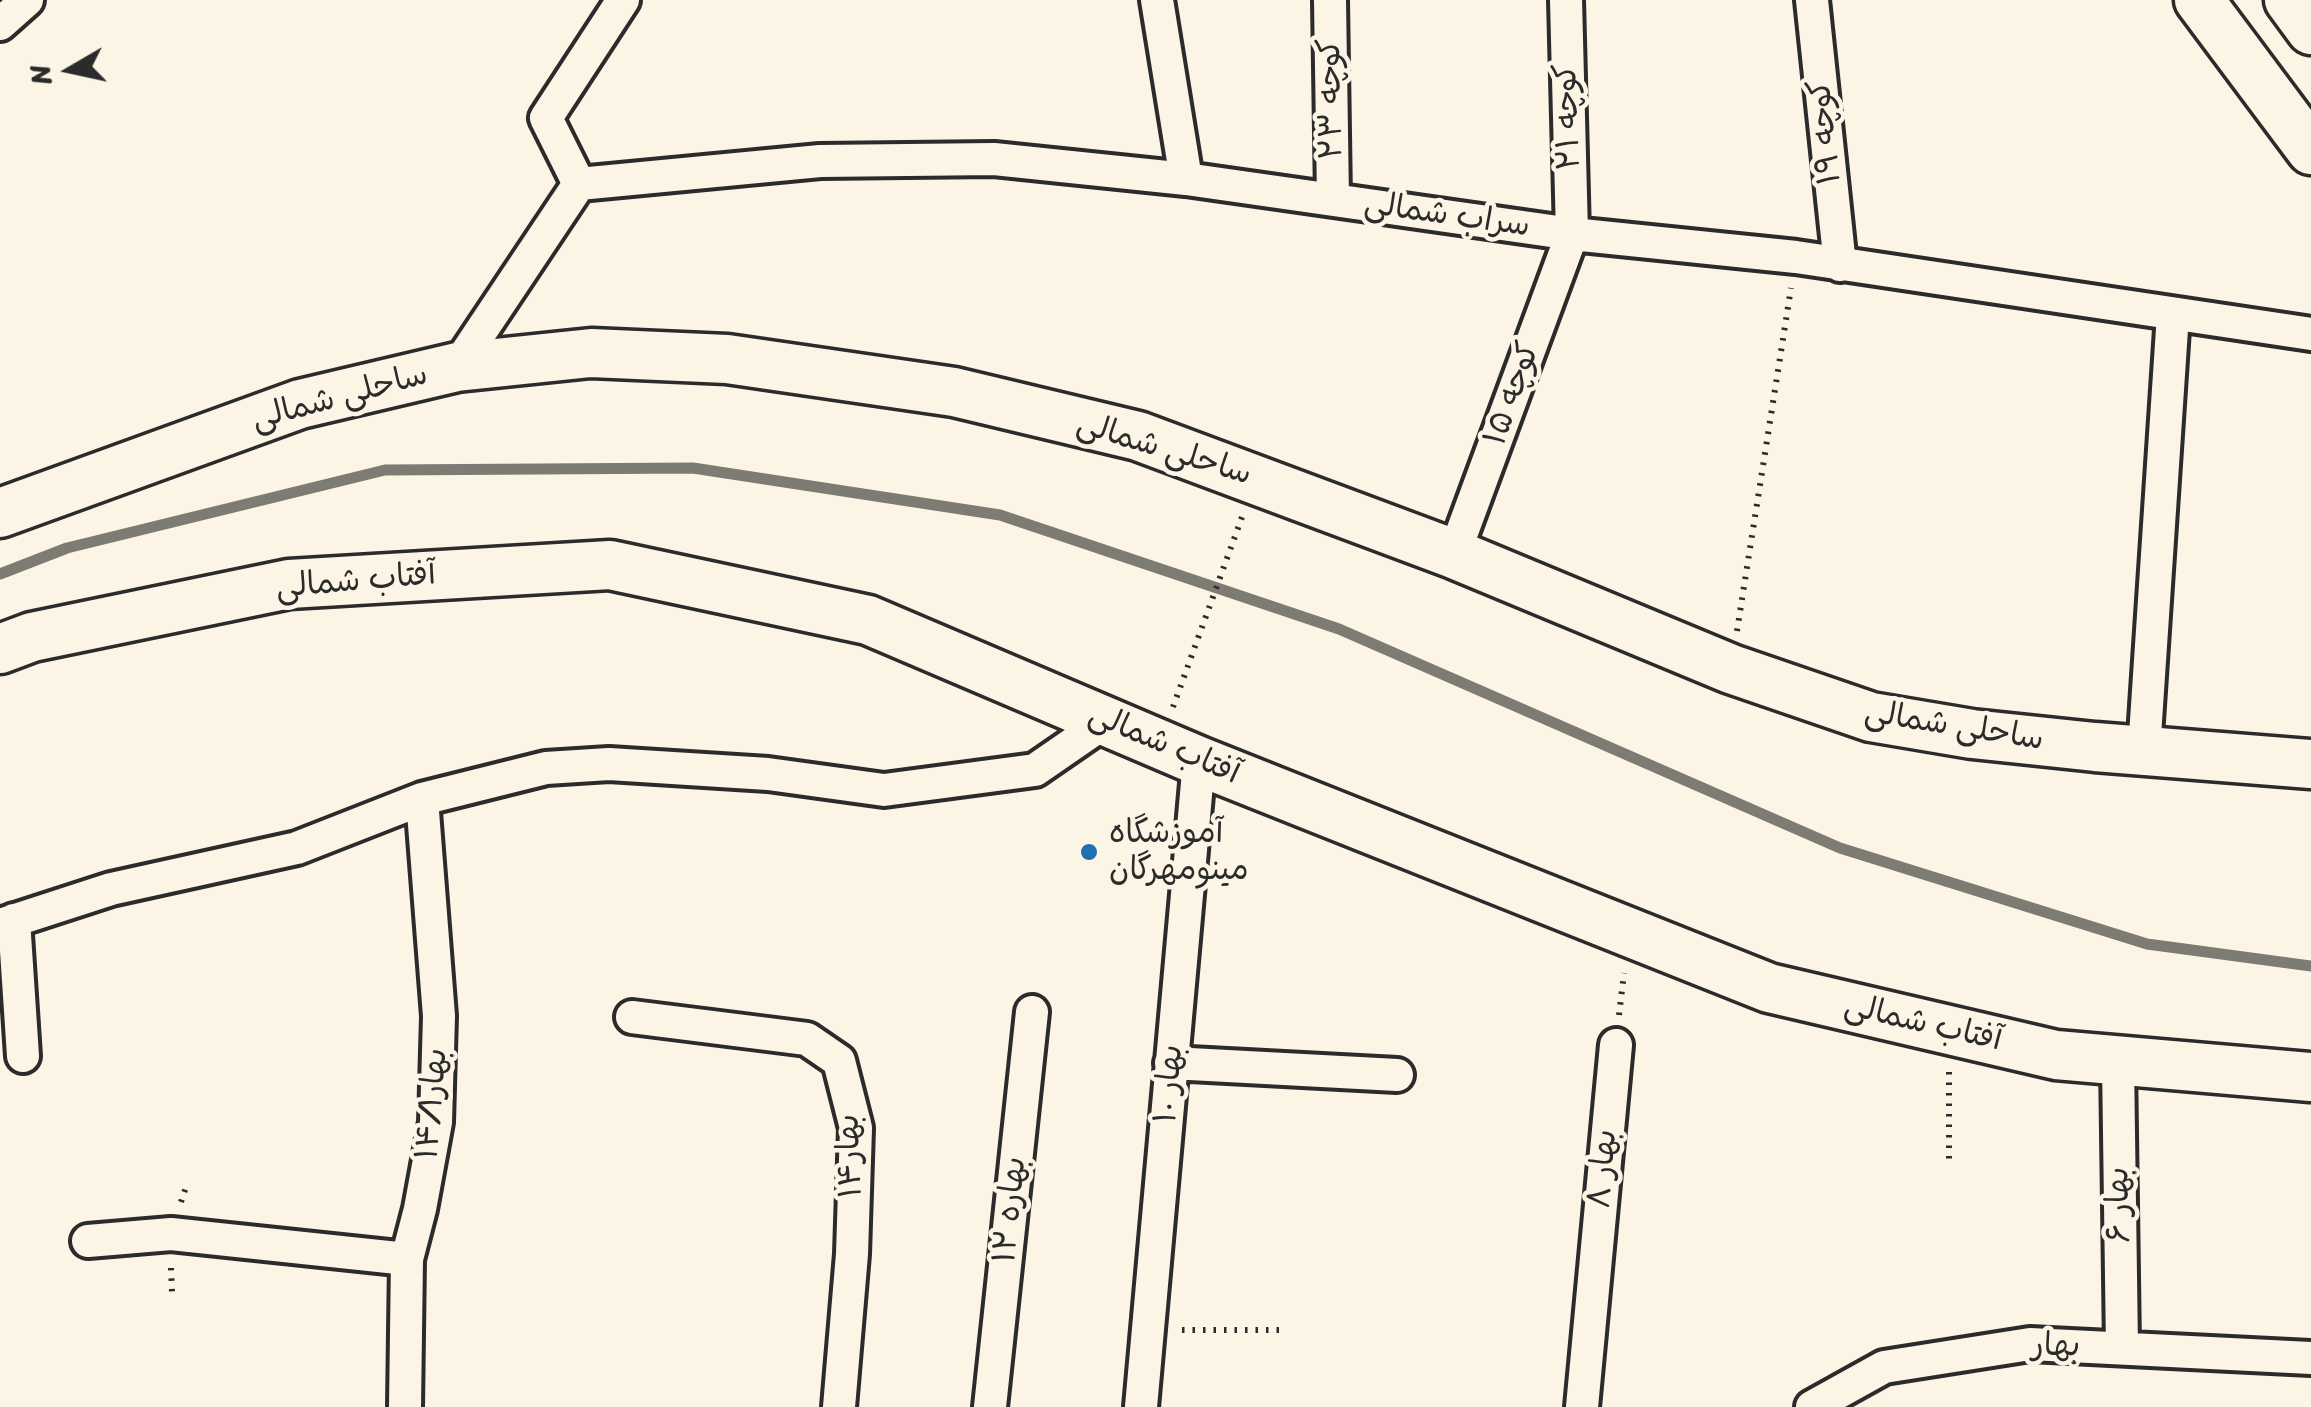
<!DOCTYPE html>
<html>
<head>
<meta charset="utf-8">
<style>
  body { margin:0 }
  #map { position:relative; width:2311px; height:1407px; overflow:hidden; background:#fcf5e5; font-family:Sriracha,sans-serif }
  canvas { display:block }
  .north { position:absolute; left:20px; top:20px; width:100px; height:100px; -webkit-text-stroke:8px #fcf5e5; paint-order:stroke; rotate:261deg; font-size:28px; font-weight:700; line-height:40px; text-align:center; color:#2b2b2b }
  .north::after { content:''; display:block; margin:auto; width:35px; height:45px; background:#2b2b2b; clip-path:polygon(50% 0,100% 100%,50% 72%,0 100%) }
</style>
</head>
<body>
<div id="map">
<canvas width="2311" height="1407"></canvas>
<div class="north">N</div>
</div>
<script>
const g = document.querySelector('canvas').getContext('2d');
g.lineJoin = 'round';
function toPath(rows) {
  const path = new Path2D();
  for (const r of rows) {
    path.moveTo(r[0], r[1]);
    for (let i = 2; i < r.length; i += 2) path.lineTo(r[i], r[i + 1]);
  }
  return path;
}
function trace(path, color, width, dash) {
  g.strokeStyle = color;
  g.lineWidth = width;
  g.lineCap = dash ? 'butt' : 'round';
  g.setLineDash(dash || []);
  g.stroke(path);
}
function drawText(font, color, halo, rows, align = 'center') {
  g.font = font + ' Sriracha,"Playpen Sans Arabic",sans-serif';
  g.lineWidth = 9;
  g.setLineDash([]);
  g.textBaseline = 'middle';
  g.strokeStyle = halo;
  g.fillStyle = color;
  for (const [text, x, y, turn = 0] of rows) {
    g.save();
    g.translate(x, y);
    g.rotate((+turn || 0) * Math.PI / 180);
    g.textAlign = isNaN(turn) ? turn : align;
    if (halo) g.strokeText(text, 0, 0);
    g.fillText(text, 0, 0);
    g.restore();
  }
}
trace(toPath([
  [0,574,67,548,385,470,693,468,1000,515,1339,629,1840,848,2147,944,2311,966]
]), '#7d7b74', 11);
const street = toPath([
  [1157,0,1186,179],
  [1330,0,1333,199],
  [1812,0,1840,265],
  [0,24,27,0],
  [579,184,820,161,994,159,1186,179,1572,234,1796,257,2311,334],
  [457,367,579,184,546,118,623,0],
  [1454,554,1572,234,1566,0],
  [2144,751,2173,314],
  [14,920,23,1056],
  [0,925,111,889,297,848,422,799,546,768,609,764,768,774,884,790,1035,770,1106,721],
  [632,1017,807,1039,839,1061,856,1128,852,1254,839,1407],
  [2118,1061,2122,1348],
  [1171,1063,1397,1075],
  [88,1241,171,1234,407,1259],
  [405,1407,407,1259,420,1209,436,1122,439,1016,422,799],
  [990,1407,1032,1012],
  [1141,1407,1199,761],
  [1582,1407,1616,1045],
  [1812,1407,1884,1367,2030,1344,2311,1358]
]);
const secondary = toPath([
  [2199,0,2311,150],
  [2289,0,2311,30],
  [0,513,300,404,457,367,591,353,727,359,954,392,1138,436,1454,554,1731,669,1871,717,1972,734,2095,747,2311,764],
  [0,649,32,637,289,584,610,565,868,620,1199,761,1769,988,2056,1055,2311,1077]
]);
trace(street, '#2b2b2b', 40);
trace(secondary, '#2b2b2b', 55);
trace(toPath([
  [1737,631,1791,288],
  [1173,707,1242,517],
  [1619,1015,1624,973],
  [1949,1072,1949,1160],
  [181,1202,187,1184],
  [171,1268,172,1292],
  [1182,1330,1281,1330]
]), '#2b2b2b', 6, [2.5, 8]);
trace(street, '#fcf5e5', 32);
trace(secondary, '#fcf5e5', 48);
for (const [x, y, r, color] of [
  [1089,852,10,"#1f6fb2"]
]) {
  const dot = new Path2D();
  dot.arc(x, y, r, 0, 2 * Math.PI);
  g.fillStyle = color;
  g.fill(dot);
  trace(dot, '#fcf5e5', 4);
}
drawText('32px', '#2b2b2b', '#fcf5e5', [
  ["کوچه ۲۳",1332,99,-91],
  ["کوچه ۲۱",1569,117,-92],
  ["کوچه ۱۹",1826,132,-96],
  ["سراب شمالی",1447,216,8],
  ["کوچه ۱۵",1513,394,-70],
  ["ساحلی شمالی",340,398,-15],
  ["ساحلی شمالی",1164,450,17],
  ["آفتاب شمالی",356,582,-5],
  ["ساحلی شمالی",1954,727,9],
  ["آفتاب شمالی",1164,745,23],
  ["آفتاب شمالی",1923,1024,13],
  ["بهار ۱۰",1170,1084,-85],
  ["بهار۱۴/۱",433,1104,-85],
  ["بهار۱۴",851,1156,-92],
  ["بهار ۸",1604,1169,-85],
  ["بهار ۶",2120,1205,-91],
  ["بهاره ۱۲",1011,1210,-84],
  ["بهار",2056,1347,1]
]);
drawText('32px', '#2b2b2b', '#fcf5e5', [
  ["آموزشگاه",1109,834],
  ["مینومهرگان",1109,871]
], 'left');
</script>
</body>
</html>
